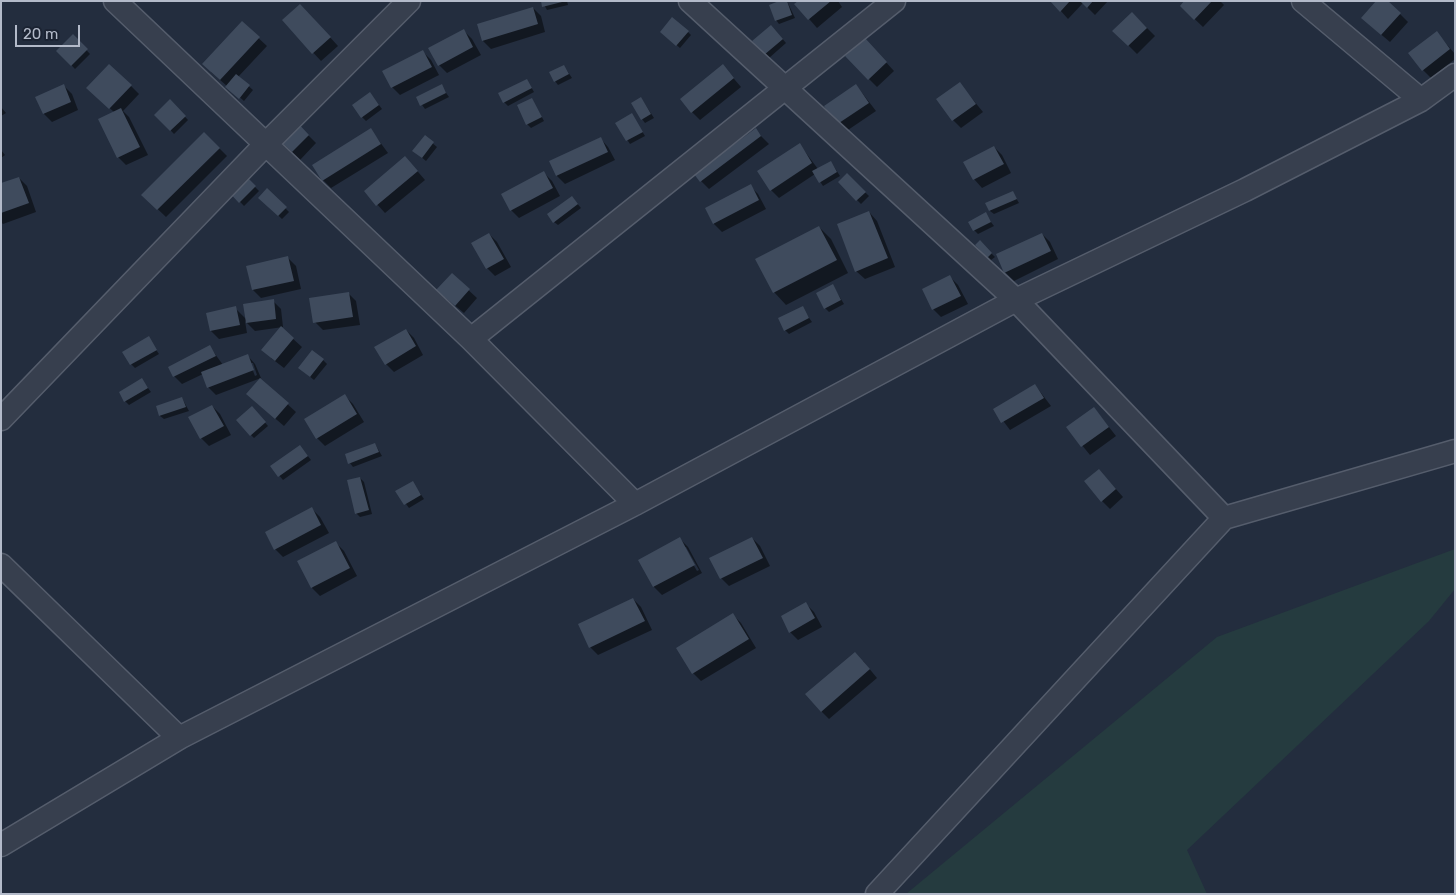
<!DOCTYPE html>
<html>
<head>
<meta charset="utf-8">
<style>
  body { margin:0 }
  #map { position:relative; width:1456px; height:895px; overflow:hidden; background:#232d3e; font-family:Rubik,sans-serif }
  canvas { display:block }
  .frame { position:absolute; inset:0; border:2px solid #b3bac9; pointer-events:none }
  .scale { position:absolute; left:15px; top:25px; width:65px; height:22px; box-sizing:border-box; border:2px solid #b3bac9; border-top:0; padding-left:6px; font-size:15px; line-height:18px; white-space:nowrap; color:#b3bac9; -webkit-text-stroke:4px #1c2433; paint-order:stroke }
</style>
</head>
<body>
<div id="map">
<canvas width="1456" height="895"></canvas>
<div class="frame"></div>
<div class="scale">20 m</div>
</div>
<script>
const g = document.querySelector('canvas').getContext('2d');
g.lineJoin = 'round';
function fill(path, color) {
  g.fillStyle = color;
  g.fill(path, 'evenodd');
}
function toPath(rows) {
  const path = new Path2D();
  for (const r of rows) {
    path.moveTo(r[0], r[1]);
    for (let i = 2; i < r.length; i += 2) path.lineTo(r[i], r[i + 1]);
  }
  return path;
}
function trace(path, color, width, dash) {
  g.strokeStyle = color;
  g.lineWidth = width;
  g.lineCap = dash ? 'butt' : 'round';
  g.setLineDash(dash || []);
  g.stroke(path);
}
fill(toPath([
  [1455,549,1455,589,1429,621,1187,850,1207,894,906,894,1217,637]
]), '#253b3f');
fill(toPath([
  [542,1,567,1,568,5,547,10],
  [787,1,795,18,779,24,776,20],
  [799,1,838,1,842,7,817,28,796,4],
  [1052,1,1108,1,1095,15,1083,3,1068,19],
  [1186,1,1220,1,1224,5,1203,27,1181,6],
  [533,8,541,16,545,32,491,49,483,41,479,25],
  [308,13,338,46,321,61,283,20],
  [1132,13,1155,36,1137,54,1114,31],
  [1400,14,1408,22,1390,42,1371,26],
  [242,23,267,46,238,77,253,90,244,101,211,72],
  [775,30,786,43,769,58,754,41],
  [464,31,472,39,481,55,447,73,439,65],
  [688,32,691,35,680,48,665,35],
  [1437,33,1455,54,1455,59,1431,78,1423,70],
  [73,36,90,54,75,69,58,51],
  [873,48,894,71,877,87,869,79],
  [423,52,431,60,439,75,400,95,392,87],
  [564,66,572,78,558,85,555,81],
  [723,66,741,87,700,120,692,112],
  [527,80,534,92,508,106,504,102],
  [960,84,983,112,961,128,953,120],
  [856,85,876,111,845,132,837,124],
  [64,86,72,94,78,110,52,122,44,114,37,98],
  [131,86,139,94,123,111,129,117,148,155,126,165,118,157,114,112,96,96],
  [441,86,449,97,425,109,417,98],
  [373,97,382,109,366,121,362,117],
  [641,98,654,118,645,123,642,119],
  [532,99,544,121,531,128,527,124],
  [170,101,188,120,174,134,156,115],
  [1,107,6,113,1,116],
  [632,115,645,136,630,144,616,123],
  [295,122,316,143,300,160,278,138],
  [371,130,388,153,331,188,323,180],
  [755,130,769,144,709,189,701,181],
  [204,133,227,156,166,217,143,195],
  [425,137,437,147,426,161,414,151],
  [600,138,608,147,615,160,565,184,557,176,551,162],
  [800,145,818,169,831,162,840,176,823,186,815,174,779,198,771,190],
  [994,147,1002,155,1011,173,982,188,974,179],
  [1,150,5,155,1,158],
  [413,166,425,180,385,213,365,191],
  [544,173,552,181,560,196,519,218,511,210],
  [243,175,259,191,244,206,228,189],
  [847,175,869,196,861,204,840,183],
  [19,178,27,186,36,212,3,224,1,222,1,185],
  [750,186,758,194,766,209,722,232,714,224,707,208],
  [267,190,289,212,282,219,260,198],
  [1013,193,1019,203,994,214,990,211,987,204],
  [575,201,581,208,558,225,554,222],
  [869,212,877,221,895,267,865,279,856,271],
  [985,214,994,226,978,234,974,230],
  [819,227,831,239,848,273,786,305,774,292],
  [489,234,497,242,511,267,495,276,487,268],
  [1042,234,1050,242,1058,259,1014,281,1005,272,997,255],
  [980,242,995,257,991,260,977,245],
  [288,258,296,266,301,289,261,298,253,290],
  [452,275,477,298,464,313,446,298],
  [950,277,958,285,968,304,941,317,933,309],
  [833,286,844,304,829,312,825,308],
  [348,293,356,301,360,325,323,330,315,322],
  [273,301,281,309,283,327,255,331,245,321,247,333,219,339,211,331,207,314,235,308,246,319],
  [802,308,812,322,789,334,785,330],
  [281,328,302,347,284,368,271,358],
  [406,330,414,338,423,355,394,372,386,364],
  [148,338,159,354,135,368,131,364],
  [210,347,223,365,247,355,255,364,261,378,216,395,208,387,203,374,182,384,174,376],
  [250,363,253,363,257,375,255,376],
  [323,360,327,364,314,380,303,371],
  [260,379,296,412,284,426,256,402],
  [142,380,151,392,129,405,125,401],
  [1035,385,1051,406,1010,430,995,410],
  [345,396,353,404,364,422,325,446,317,438],
  [182,398,189,411,164,419,160,416,158,407],
  [212,406,220,414,231,435,209,446,201,438],
  [1094,408,1116,436,1090,455,1068,428],
  [255,411,268,426,254,438,251,435],
  [375,444,382,456,353,467,350,463],
  [304,451,311,460,283,480,272,467],
  [1099,470,1123,497,1110,509,1102,501],
  [360,478,364,482,372,514,360,517,356,513],
  [413,483,424,499,409,508,397,492],
  [312,509,320,517,329,533,283,557,275,549],
  [752,538,760,546,770,566,729,586,721,578],
  [680,539,688,547,702,573,662,595,654,587,640,561],
  [683,547,686,547,699,570,697,571],
  [336,543,344,551,357,576,320,596,312,588],
  [633,599,641,607,652,630,598,655,590,647],
  [806,604,814,612,822,627,798,640,790,632],
  [733,615,741,623,756,648,701,681,693,673],
  [863,661,877,678,829,719,821,711]
]), '#0007');
fill(toPath([
  [541,1,562,1,562,2,542,7],
  [779,1,787,1,792,15,775,21,769,5],
  [798,1,831,1,808,20,794,4],
  [1050,1,1070,1,1060,12],
  [1080,1,1093,1,1087,8],
  [1184,1,1212,1,1194,20,1180,6],
  [1376,1,1388,1,1401,13,1381,35,1361,18],
  [300,4,331,37,312,54,282,20],
  [533,7,538,24,482,41,477,24],
  [1132,12,1147,28,1128,46,1112,31],
  [672,17,689,31,676,46,660,32],
  [242,21,260,37,220,80,202,64],
  [771,25,783,39,764,55,752,41],
  [464,29,473,47,438,66,428,48],
  [1437,31,1450,49,1422,71,1408,53],
  [73,34,88,49,71,66,56,51],
  [865,38,887,62,868,80,845,56],
  [423,50,432,67,391,88,382,71],
  [109,64,132,85,109,109,86,88],
  [723,64,734,78,691,113,680,99],
  [564,65,569,74,554,82,549,72],
  [236,74,250,85,239,99,225,87],
  [527,79,532,88,503,103,498,93],
  [960,82,976,104,952,121,936,99],
  [64,84,71,102,43,114,35,97],
  [442,84,446,93,420,106,416,97],
  [856,84,869,103,836,125,824,106],
  [370,92,379,105,361,118,352,105],
  [641,97,651,114,641,120,631,103],
  [532,98,542,117,526,125,517,105],
  [170,99,186,116,170,131,154,115],
  [121,108,140,147,117,158,98,119],
  [632,113,643,132,626,141,615,123],
  [295,120,309,135,292,152,277,138],
  [371,128,381,144,322,181,312,165],
  [756,128,761,136,700,182,694,174],
  [204,132,220,148,157,210,141,195],
  [425,135,434,142,422,158,412,151],
  [601,137,608,152,556,176,549,161],
  [800,143,812,163,770,191,757,171],
  [994,146,1004,164,973,180,963,162],
  [405,156,418,171,376,206,364,191],
  [831,161,837,172,819,183,812,171],
  [544,171,553,188,510,211,501,194],
  [243,173,256,186,239,203,226,189],
  [847,173,866,192,856,201,838,182],
  [19,177,29,203,1,213,1,183],
  [751,184,759,200,713,224,705,208],
  [267,188,287,207,278,216,258,198],
  [1013,191,1017,199,989,211,985,203],
  [572,196,578,204,553,223,547,214],
  [869,211,888,258,855,272,837,224],
  [986,212,991,222,973,231,968,222],
  [819,226,837,260,773,293,755,259],
  [489,233,504,259,486,269,471,243],
  [1042,233,1051,251,1004,273,996,254],
  [980,240,992,253,987,258,975,245],
  [288,256,294,281,252,290,246,266],
  [452,273,470,289,455,306,436,290],
  [950,275,961,296,932,310,922,289],
  [833,284,841,300,824,309,816,293],
  [349,292,353,317,313,323,309,298],
  [274,299,276,319,246,323,243,304],
  [236,306,240,325,210,331,206,313],
  [803,306,809,318,784,331,778,318],
  [281,326,294,338,275,361,261,350],
  [406,329,416,346,385,365,374,347],
  [149,336,157,350,130,365,122,352],
  [210,345,216,356,173,377,168,367],
  [312,350,324,359,310,377,298,368],
  [248,354,254,370,207,388,201,372],
  [142,378,148,388,124,402,119,392],
  [260,378,289,403,275,419,246,394],
  [1035,384,1044,398,1001,423,993,409],
  [345,394,357,414,316,439,304,419],
  [182,397,186,407,159,416,156,406],
  [212,405,224,426,200,439,188,417],
  [252,406,266,422,250,436,236,420],
  [1094,407,1109,427,1081,447,1066,427],
  [375,443,379,452,348,464,345,454],
  [300,445,308,456,278,477,270,466],
  [1099,469,1116,489,1101,502,1084,481],
  [360,477,369,510,355,514,347,480],
  [413,481,421,495,404,505,395,491],
  [312,507,321,525,274,550,265,532],
  [680,537,695,565,653,587,638,560],
  [752,537,763,558,720,579,709,558],
  [336,541,350,568,311,588,297,561],
  [633,598,645,621,589,648,578,624],
  [806,602,815,618,789,633,781,616],
  [733,613,749,639,692,674,676,648],
  [855,652,870,669,821,712,805,694]
]), '#3f4b5d');
const minor = toPath([
  [115,1,471,339,635,504],
  [690,1,1016,300,1224,518],
  [1303,1,1421,100],
  [471,339,894,1],
  [1,419,266,144,409,1],
  [1,565,179,738],
  [1,845,179,738,635,504,1016,300,1245,190,1421,100,1455,75],
  [877,894,1224,518,1455,451]
]);
trace(minor, '#555d6c', 25);
trace(minor, '#373f4e', 22);
</script>
</body>
</html>
